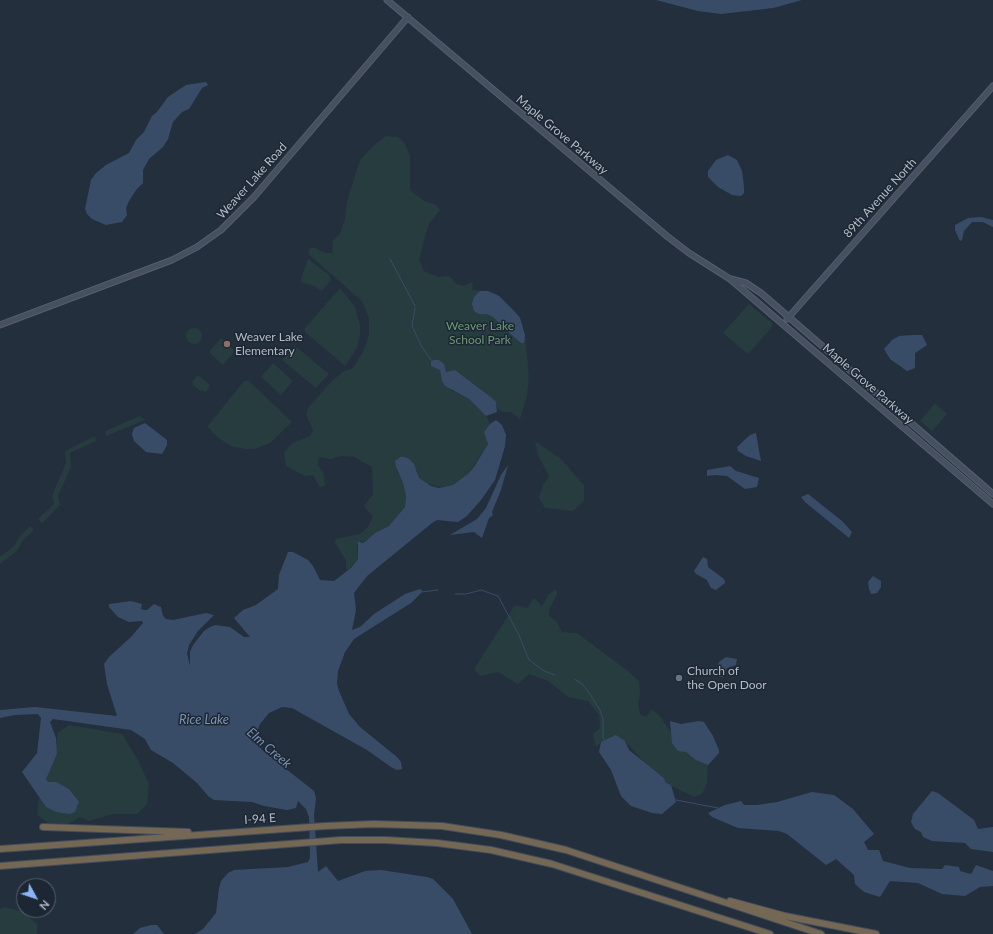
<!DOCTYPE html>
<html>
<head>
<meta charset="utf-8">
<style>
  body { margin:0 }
  #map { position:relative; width:993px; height:934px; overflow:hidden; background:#242f3e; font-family:Lato,sans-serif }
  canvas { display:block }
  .north { position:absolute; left:16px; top:878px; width:40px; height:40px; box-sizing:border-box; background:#1d2633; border:1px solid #59626f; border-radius:50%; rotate:130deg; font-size:11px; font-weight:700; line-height:16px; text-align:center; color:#b4bcc9 }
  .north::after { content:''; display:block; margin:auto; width:14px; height:18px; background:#8ab4f8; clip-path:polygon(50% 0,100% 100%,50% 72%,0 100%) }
</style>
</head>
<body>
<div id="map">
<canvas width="993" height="934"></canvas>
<div class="north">N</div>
</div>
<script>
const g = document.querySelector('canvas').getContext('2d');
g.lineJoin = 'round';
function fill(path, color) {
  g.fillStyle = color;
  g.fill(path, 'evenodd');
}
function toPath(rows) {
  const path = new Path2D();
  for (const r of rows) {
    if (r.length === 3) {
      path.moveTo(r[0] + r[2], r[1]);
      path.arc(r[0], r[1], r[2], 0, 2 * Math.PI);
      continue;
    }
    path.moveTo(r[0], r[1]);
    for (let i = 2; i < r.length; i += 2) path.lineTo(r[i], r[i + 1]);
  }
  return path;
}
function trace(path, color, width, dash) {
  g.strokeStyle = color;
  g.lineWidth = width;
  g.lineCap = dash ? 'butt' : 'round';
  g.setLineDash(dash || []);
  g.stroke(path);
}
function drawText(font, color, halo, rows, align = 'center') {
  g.font = font + ' Lato,sans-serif';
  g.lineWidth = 3;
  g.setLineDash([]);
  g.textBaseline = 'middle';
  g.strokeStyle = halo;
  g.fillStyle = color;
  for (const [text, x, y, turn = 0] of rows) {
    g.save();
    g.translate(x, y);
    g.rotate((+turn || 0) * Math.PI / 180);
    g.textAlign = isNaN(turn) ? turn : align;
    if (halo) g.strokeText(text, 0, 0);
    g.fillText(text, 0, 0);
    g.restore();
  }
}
fill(toPath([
  [386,136,398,137,405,144,410,156,410,190,424,201,436,205,440,210,429,224,425,236,419,260,424,271,438,277,449,276,457,284,464,286,471,282,473,285,472,290,488,291,499,296,515,312,520,318,525,335,529,376,527,396,520,419,511,412,504,412,499,410,492,398,455,370,446,372,445,369,434,366,440,370,442,381,452,391,469,399,486,416,490,424,484,432,488,444,469,473,453,485,440,487,425,483,419,478,417,471,405,457,400,457,395,461,397,471,403,483,406,496,405,507,390,526,375,533,365,542,359,541,357,546,358,559,348,571,346,568,346,560,335,543,336,539,360,534,368,527,373,517,364,506,373,494,372,467,354,457,342,456,331,459,319,457,318,465,323,472,325,486,320,487,313,475,305,476,286,466,284,452,293,443,310,436,313,431,306,414,309,407,333,380,343,372,353,368,364,350,369,335,369,318,362,301,308,254,310,248,315,248,325,253,332,253,333,240,340,234,345,218,347,201,360,160,373,146],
  [308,259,329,275,331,280,322,291,314,286,300,282],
  [340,288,355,307,360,325,360,334,357,348,345,366,305,332,305,328],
  [749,304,772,323,772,327,748,354,723,333],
  [194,336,8],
  [221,338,235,351,223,365,209,352],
  [295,346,329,374,316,388,282,360],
  [273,363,293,381,281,395,261,377],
  [197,376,199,376,210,385,206,392,199,390,193,385,192,382],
  [244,381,249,381,292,422,270,443,255,449,245,449,231,446,220,439,207,427],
  [935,403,947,414,932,431,920,421],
  [140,416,145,420,106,436,105,431],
  [95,436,96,441,70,453,71,467,58,496,60,505,42,523,38,519,54,504,52,496,66,463,65,451],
  [535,441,561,459,584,485,584,501,573,511,545,508,539,498,543,485,549,476,538,455],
  [30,526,34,530,23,540,18,550,0,564,0,557,14,546,19,537],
  [556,589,557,594,550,608,549,616,557,622,562,632,577,633,628,671,639,681,640,694,638,703,640,714,646,717,651,710,654,711,660,716,672,734,672,743,708,765,707,783,702,794,694,797,666,783,664,778,644,762,625,741,601,742,596,747,593,734,600,728,599,715,588,701,568,697,548,681,529,674,518,684,498,672,480,676,474,669,515,605,527,608,534,598,542,606,548,595],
  [69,725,122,734,138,760,149,784,147,804,137,814,113,814,89,821,80,817,68,824,48,823,37,815,39,797,46,807,56,812,77,807,79,803,69,789,47,782,45,779,57,754,57,733],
  [5,907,20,911,30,918,37,924,37,934,0,934,0,909]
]), '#263c3f');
fill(toPath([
  [656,0,802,0,773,8,721,14,698,11],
  [206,82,208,85,202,88,189,109,182,112,173,122,168,139,163,147,149,159,143,170,143,183,136,190,129,201,126,208,127,215,122,222,106,225,92,219,87,214,85,209,91,180,96,173,106,165,129,153,136,140,144,132,152,116,157,112,168,97,186,85],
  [728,155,737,160,742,171,744,187,744,193,741,196,732,195,718,187,708,177,708,171,716,160],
  [981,217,993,220,993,227,983,222,972,222,964,231,962,240,960,241,955,230,955,225,968,218],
  [480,291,488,291,499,296,515,312,520,318,525,335,524,343,521,343,514,337,493,317,487,314,479,314,474,311,472,304,474,297],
  [913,335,922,335,927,345,915,353,915,368,907,371,890,359,884,349,892,340,899,336],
  [434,360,439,360,444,364,446,372,455,370,492,398,496,402,497,412,486,416,469,399,445,386,442,381,440,370,431,366,431,361],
  [496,420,502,425,506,435,505,446,495,480,481,500,467,516,458,522,437,520,432,523,367,576,354,593,356,610,352,630,360,627,374,614,405,594,420,589,423,591,411,603,354,639,345,652,338,671,337,684,339,691,349,714,360,727,397,757,401,762,402,769,397,770,391,767,367,750,292,708,282,707,269,713,260,724,256,734,257,742,262,750,314,791,316,798,314,815,318,872,326,866,338,881,365,871,381,870,427,877,433,879,453,899,472,934,195,934,203,929,216,913,219,888,221,881,228,873,234,870,288,867,308,862,310,858,309,817,306,809,298,801,296,808,287,810,264,806,252,802,214,800,208,796,197,783,173,763,151,750,145,739,131,730,53,719,50,722,56,738,57,754,46,779,48,782,56,782,69,789,79,802,75,812,70,814,56,812,46,807,22,772,37,753,41,718,38,714,15,715,0,718,0,710,35,707,117,716,107,684,104,664,109,657,131,637,143,623,142,621,129,622,118,617,109,607,109,604,131,601,142,604,141,609,144,610,147,610,154,604,161,607,163,616,166,619,173,620,206,613,214,615,198,631,189,645,187,653,190,666,190,652,193,645,204,631,210,627,215,625,230,627,244,637,250,637,234,618,243,610,256,605,278,589,279,575,288,552,293,552,308,560,313,566,320,580,334,581,351,568,358,559,358,541,362,543,365,542,375,533,389,526,405,507,406,496,403,483,396,467,395,461,400,457,405,457,409,459,414,464,419,478,431,486,439,488,453,485,469,473,474,467,488,444,484,432,490,424],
  [145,423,167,440,167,445,162,454,146,452,134,441,132,434,134,428],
  [756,433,759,451,761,461,746,456,738,451,737,447,750,435],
  [508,465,501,490,492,512,493,515,489,518,482,538,474,532,450,535,477,519,486,508,501,475],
  [730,466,736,471,759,478,757,487,745,489,727,476,715,475,707,476,707,470],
  [808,494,842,521,852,532,849,538,805,502,801,497],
  [703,557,707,559,708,567,724,579,725,583,716,590,711,588,707,580,696,574,694,571],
  [873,576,881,581,881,587,877,593,871,594,869,589,868,582],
  [726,657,737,659,736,665,727,668,723,677,719,677,717,669,719,662],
  [670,721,681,724,699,721,704,722,713,736,719,750,719,753,708,765,696,760,686,752,678,751,672,743],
  [616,735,625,741,629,750,664,778,666,783,671,785,676,802,662,814,652,813,631,806,621,796,611,770,599,752,601,742],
  [932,791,938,793,974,820,978,829,993,827,993,852,971,849,965,843,932,841,923,837,921,832,915,829,911,822,913,814],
  [812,792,834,795,853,809,874,834,864,842,868,850,879,850,883,861,910,868,942,869,945,865,959,867,960,871,971,874,976,865,993,871,993,886,980,887,965,896,942,894,918,883,890,881,880,897,864,892,855,884,854,875,836,859,826,865,787,834,779,831,738,828,712,817,708,813,725,805,741,801,744,805,757,805,777,802],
  [151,925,157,925,164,934,133,934,140,928]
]), '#394c67');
trace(toPath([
  [390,259,415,306],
  [415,308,412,326,422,347,431,360],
  [422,592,438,590],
  [455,594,466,594,481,590,498,596,519,635,529,660,544,671,555,675],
  [574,679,582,684,588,691,600,710,603,719,603,737,605,741],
  [676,800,718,808]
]), '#394c67', 1);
const secondary = toPath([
  [387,0,668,237,689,253,730,279,993,504],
  [731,279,746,283,761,293,993,494],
  [787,319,993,86],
  [0,325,172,260,197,247,221,230,254,197,408,17]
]);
const highway = toPath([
  [43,827,188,832],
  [0,849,325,826,374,824,442,826,501,835,566,850,821,934],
  [0,866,341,840,385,840,437,843,491,850,552,864,770,934],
  [730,901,785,916,876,934]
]);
trace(secondary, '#565f6c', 7);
trace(highway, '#434c59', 8);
trace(secondary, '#465061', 5);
trace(highway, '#746855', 6);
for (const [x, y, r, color] of [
  [227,344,4,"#8d6e63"],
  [679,678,4,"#6b7280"]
]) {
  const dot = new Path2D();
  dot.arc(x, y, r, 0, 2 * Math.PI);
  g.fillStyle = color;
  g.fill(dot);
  trace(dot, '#1d2633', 1.5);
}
drawText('12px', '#b4bcc9', '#1d2633', [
  ["Maple Grove Parkway",562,135,40],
  ["Weaver Lake Road",252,181,-48],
  ["89th Avenue North",880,198,-48],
  ["Maple Grove Parkway",868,384,41],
  ["I-94 E",260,819,-4]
]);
drawText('12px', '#6b9a76', '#1d2633', [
  ["Weaver Lake",480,326],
  ["School Park",480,340]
]);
drawText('12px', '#b4bcc9', '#1d2633', [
  ["Weaver Lake",235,337],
  ["Elementary",235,351],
  ["Church of",687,671],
  ["the Open Door",687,685]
], 'left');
drawText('italic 13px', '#7c92b1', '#1d2633', [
  ["Rice Lake",204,720],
  ["Elm Creek",269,748,41]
]);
</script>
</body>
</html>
